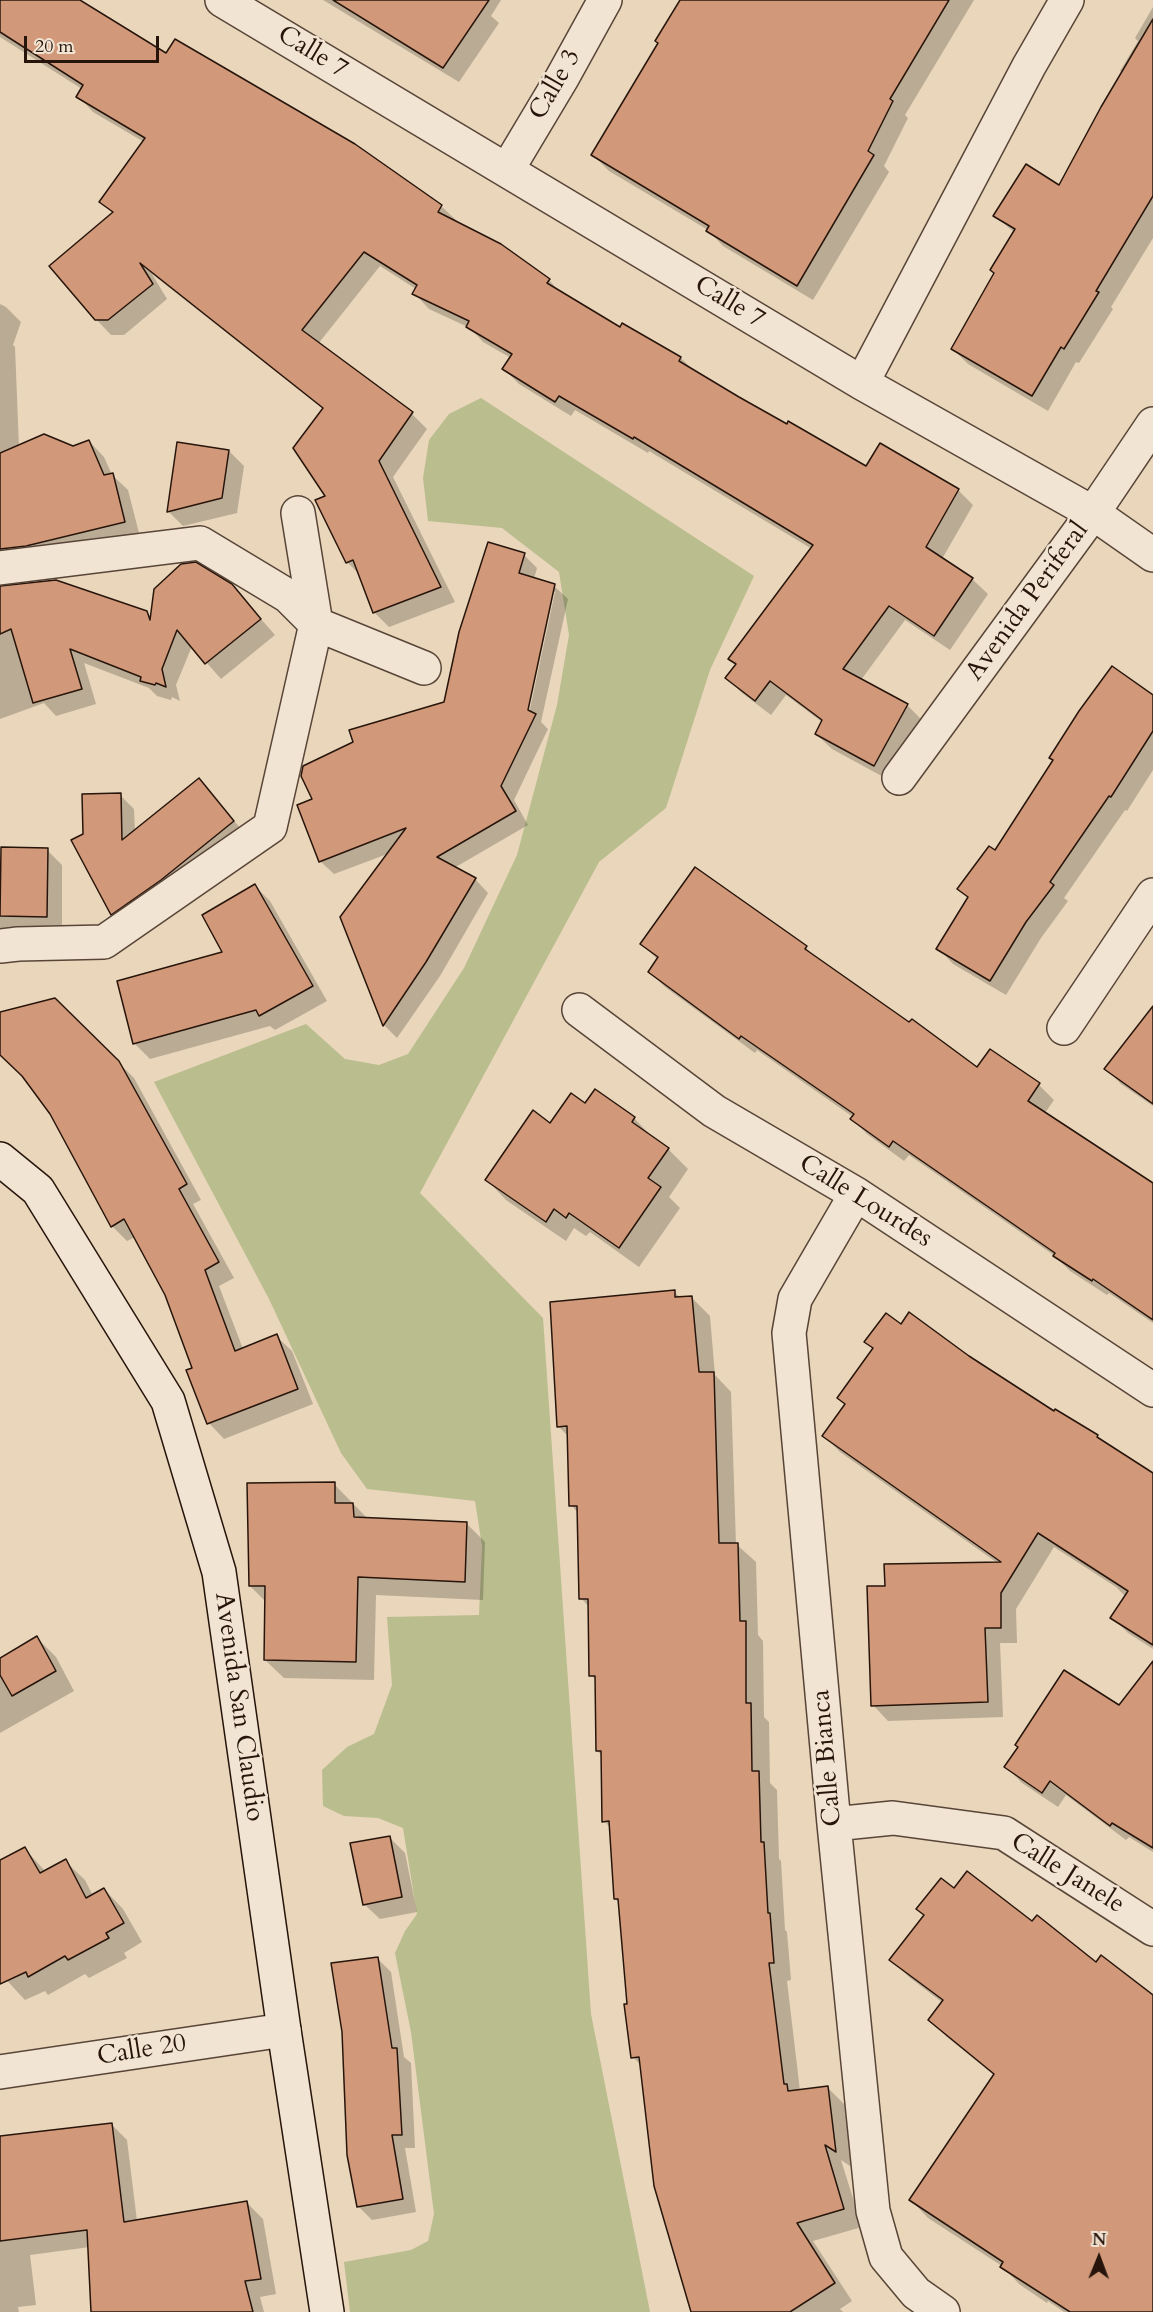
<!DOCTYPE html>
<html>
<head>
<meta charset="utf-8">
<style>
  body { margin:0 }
  #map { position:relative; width:1153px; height:2312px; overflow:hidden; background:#e9d6bb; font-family:Cardo,serif }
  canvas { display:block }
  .north { position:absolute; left:1069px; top:2228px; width:60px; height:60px; -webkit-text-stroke:4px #f1e4d3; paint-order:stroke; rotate:1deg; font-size:16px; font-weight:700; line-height:24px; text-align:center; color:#27150b }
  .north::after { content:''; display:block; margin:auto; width:21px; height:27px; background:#27150b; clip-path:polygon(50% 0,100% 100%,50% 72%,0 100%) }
  .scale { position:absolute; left:24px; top:36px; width:135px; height:27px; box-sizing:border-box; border:3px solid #27150b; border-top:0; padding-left:8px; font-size:18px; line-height:21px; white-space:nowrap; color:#27150b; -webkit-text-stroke:4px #f1e4d3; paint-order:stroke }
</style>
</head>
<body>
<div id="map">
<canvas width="1153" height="2312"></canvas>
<div class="north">N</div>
<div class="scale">20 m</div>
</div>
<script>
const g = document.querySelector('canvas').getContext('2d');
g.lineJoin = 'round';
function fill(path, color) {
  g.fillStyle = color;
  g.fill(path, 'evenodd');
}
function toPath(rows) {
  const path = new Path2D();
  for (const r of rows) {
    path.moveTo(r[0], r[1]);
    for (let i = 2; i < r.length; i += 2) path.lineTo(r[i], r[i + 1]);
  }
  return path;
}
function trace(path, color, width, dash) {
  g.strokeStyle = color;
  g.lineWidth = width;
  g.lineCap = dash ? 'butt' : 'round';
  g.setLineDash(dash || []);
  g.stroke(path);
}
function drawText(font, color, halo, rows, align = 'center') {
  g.font = font + ' Cardo,serif';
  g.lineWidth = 5;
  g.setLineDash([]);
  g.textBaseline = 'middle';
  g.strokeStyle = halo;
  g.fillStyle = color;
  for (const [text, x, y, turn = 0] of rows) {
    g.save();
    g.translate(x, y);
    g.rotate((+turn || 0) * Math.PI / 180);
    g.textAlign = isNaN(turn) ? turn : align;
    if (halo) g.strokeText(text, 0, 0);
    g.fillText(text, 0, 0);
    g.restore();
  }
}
fill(toPath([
  [481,398,754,576,710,670,666,808,599,862,420,1193,543,1318,591,2014,650,2312,350,2312,344,2262,411,2250,428,2241,434,2214,411,2032,395,1953,405,1931,417,1914,403,1828,378,1818,344,1816,323,1806,322,1770,347,1747,374,1734,392,1685,387,1617,479,1615,482,1546,475,1501,367,1489,341,1453,269,1299,154,1082,306,1024,345,1059,379,1065,408,1054,464,968,517,855,557,705,569,635,559,572,502,528,428,521,423,478,429,440,449,414]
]), '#babd8d');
fill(toPath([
  [0,0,79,0,167,55,441,206,457,221,455,223,549,280,561,293,620,329,681,358,695,372,738,398,866,468,880,445,958,490,973,505,942,559,972,579,988,594,950,650,905,620,861,680,907,705,922,720,889,780,832,749,816,734,822,722,786,695,771,715,742,693,727,678,737,666,730,659,812,549,649,451,648,453,575,410,571,416,519,384,504,369,511,358,483,342,470,328,429,309,414,293,416,289,380,266,318,344,412,414,427,429,393,477,455,602,389,627,374,612,360,575,347,562,327,496,323,409,152,274,167,299,124,335,111,335,96,319,113,214,101,201,144,142,93,112,78,96,82,89,0,37],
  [323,0,501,0,491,16,499,23,459,82],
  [682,0,974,0,905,115,908,118,884,166,889,172,813,300,723,246,708,230,609,171,593,155,660,44],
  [1153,7,1153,238,1111,307,1113,309,1079,363,1076,362,1048,411,968,364,953,349,996,274,1015,233,995,216,1060,187,1123,73,1120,71,1138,41,1135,38],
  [0,304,6,307,21,322,13,345,15,347,19,447,73,448,89,441,104,457,112,475,128,490,140,537,0,571],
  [229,451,244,466,237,513,183,526,168,511],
  [524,555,537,568,534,579,554,586,568,599,541,722,548,729,514,800,528,825,454,868,475,879,488,893,440,976,397,1038,384,1025,342,917,390,853,334,874,320,861,314,800,445,704],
  [552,592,555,592,528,718,525,717],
  [231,585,275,635,221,679,192,646,176,685,180,701,172,697,171,700,157,696,149,688,84,663,96,704,56,716,44,703,0,719,0,588,146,612,152,617],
  [1153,696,1153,770,1127,811,1125,810,1064,898,1068,901,1041,938,1006,995,953,964,938,948,969,898,959,888,995,852,1054,761,1051,758],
  [199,780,247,836,126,928,112,914,84,835,120,795,134,809,135,832],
  [47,850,62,865,62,931,0,930,0,863],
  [696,869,806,948,821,962,978,1069,991,1051,1039,1085,1054,1100,1045,1113,1153,1185,1153,1323,1109,1293,1107,1295,1070,1271,1055,1256,909,1155,904,1161,867,1134,852,1119,853,1117,757,1050,755,1053,665,987,650,972,658,960,642,944],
  [255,886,270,901,327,1001,275,1030,270,1026,150,1059,134,1043,225,952],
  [54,999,134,1078,201,1200,193,1204,234,1278,219,1286,243,1349,276,1336,292,1351,313,1404,224,1439,209,1423,188,1371,194,1369,166,1294,135,1237,127,1241,112,1226,52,1113,24,1076,0,1053,0,1013],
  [1153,1009,1153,1106,1121,1084,1106,1069],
  [585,1105,634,1118,654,1139,668,1149,688,1169,669,1197,680,1208,639,1267,590,1232,586,1236,574,1228,566,1241,506,1200,487,1180,551,1125],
  [674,1292,681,1298,692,1298,710,1316,715,1375,731,1392,736,1544,756,1562,758,1635,763,1641,764,1717,769,1722,770,1783,777,1790,779,1859,781,1861,785,1930,787,1932,791,1980,787,1981,800,2091,828,2088,846,2106,853,2168,841,2160,862,2227,813,2241,852,2301,840,2309,843,2312,692,2312,642,2066,633,2057,620,1903,615,1899,611,1828,604,1821,602,1755,597,1751,597,1681,591,1675,589,1607,581,1598,579,1514,571,1505,569,1437,558,1426],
  [901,1326,968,1357,1055,1413,1056,1411,1097,1436,1153,1477,1153,1649,1128,1633,1112,1617,1126,1597,1116,1587,1054,1547,1016,1609,1017,1643,1000,1643,1003,1717,888,1721,873,1705,886,1588,999,1564,840,1452,824,1436,846,1405,838,1398,874,1350,866,1342],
  [334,1484,368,1519,467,1524,485,1542,483,1600,376,1595,374,1680,284,1678,265,1660,266,1602,250,1586],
  [37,1638,56,1657,74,1691,0,1733,0,1660],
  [1153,1689,1153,1852,1129,1837,1126,1840,1066,1795,1058,1807,1022,1783,1006,1767],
  [389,1837,405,1853,417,1912,380,1919,364,1904],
  [24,1848,46,1872,65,1861,85,1880,93,1896,104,1889,123,1909,142,1942,124,1953,127,1958,89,1978,85,1974,48,1995,45,1991,25,2000,0,1973,0,1862],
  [954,1890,1032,1923,1096,1964,1153,1995,1153,2312,1064,2312,1048,2301,1047,2303,1019,2284,1002,2266,928,2218,911,2200,995,2076,947,2037,930,2020,943,2003,909,1977,891,1959,925,1916,918,1909],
  [377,1958,391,1972,404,2057,411,2063,415,2148,405,2148,416,2212,372,2220,358,2206],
  [111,2124,127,2140,137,2221,247,2203,263,2219,276,2294,260,2297,264,2312,91,2312,93,2312,90,2247,30,2255,36,2305,18,2307,19,2312,0,2312,0,2138]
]), '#0003');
const building = toPath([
  [0,0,80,0,166,53,175,39,355,144,442,205,438,212,501,244,550,279,547,283,620,327,622,323,681,357,679,361,739,397,787,424,788,421,866,466,880,443,959,489,926,547,973,578,934,636,889,606,843,669,908,704,874,766,815,734,822,720,770,681,755,701,725,678,736,664,728,659,813,545,634,437,633,439,559,396,555,402,502,369,512,354,466,327,469,321,412,294,417,285,364,252,302,330,413,412,379,461,441,587,373,613,353,560,346,563,315,500,325,496,293,448,323,408,140,263,153,284,108,320,95,320,49,266,113,212,99,202,145,138,76,97,83,85,0,32,0,0],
  [333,0,489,0,443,68,333,0],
  [680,0,949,0,890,99,893,101,868,151,874,155,797,286,706,231,709,226,591,155,658,43,655,41,680,0],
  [1153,19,1153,196,1096,291,1099,292,1064,349,1061,347,1032,396,951,349,994,273,990,270,1015,229,993,216,1026,164,1059,185,1101,107,1153,19],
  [44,434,73,446,89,440,104,475,113,473,125,522,26,546,0,549,0,453,44,434],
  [177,442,229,450,222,498,167,512,177,442],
  [488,542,525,553,519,573,555,584,528,710,536,714,501,786,516,811,437,857,476,878,426,962,383,1026,340,917,406,828,319,862,297,805,312,799,301,776,303,766,353,742,349,730,444,702,459,632,488,542],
  [196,562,232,584,261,619,205,664,177,630,162,669,166,687,156,683,155,685,140,681,141,677,70,649,82,689,33,703,11,629,0,634,0,586,56,580,147,611,150,620,154,589,181,564,196,562],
  [1112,666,1153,695,1153,731,1111,797,1109,796,1050,882,1054,885,1026,922,990,981,936,949,968,897,957,889,989,846,995,850,1053,760,1049,758,1079,711,1112,666],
  [199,778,234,821,161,880,111,915,71,840,83,834,82,794,121,793,122,840,199,778],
  [1,847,48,848,47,917,0,916,1,847],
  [695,867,807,946,805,949,909,1022,912,1019,977,1067,990,1049,1040,1083,1028,1101,1153,1183,1153,1320,1093,1279,1092,1281,1053,1256,1055,1253,893,1141,889,1147,850,1119,854,1114,741,1036,739,1039,648,972,658,957,640,944,695,867],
  [255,884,313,986,259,1016,256,1010,133,1044,117,981,222,952,202,915,255,884],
  [55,998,119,1061,187,1184,179,1189,219,1262,205,1270,235,1351,277,1334,298,1389,207,1424,186,1370,192,1368,165,1295,124,1219,111,1227,50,1114,22,1076,0,1055,0,1012,55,998],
  [1153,1006,1153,1104,1104,1069,1153,1006],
  [595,1089,635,1117,632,1122,669,1148,648,1178,661,1187,619,1248,569,1213,566,1218,554,1209,546,1222,485,1180,533,1110,550,1123,571,1093,585,1103,595,1089],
  [675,1290,675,1297,692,1296,699,1372,714,1372,719,1543,738,1543,740,1621,746,1621,746,1703,751,1703,752,1771,759,1771,761,1842,764,1842,768,1913,770,1913,774,1963,769,1963,784,2084,787,2084,788,2091,828,2086,836,2152,825,2145,844,2209,797,2223,835,2283,790,2312,691,2312,654,2186,639,2057,631,2058,624,2004,627,2004,618,1899,614,1899,609,1821,602,1822,601,1751,596,1751,595,1676,589,1676,588,1599,579,1599,577,1506,569,1506,567,1426,557,1427,550,1302,675,1290],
  [909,1312,969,1356,1054,1411,1055,1409,1098,1435,1097,1437,1153,1473,1153,1645,1110,1618,1128,1591,1038,1533,1001,1593,1001,1628,985,1628,988,1702,871,1706,867,1586,885,1586,884,1564,1001,1562,822,1436,845,1404,837,1398,873,1348,864,1342,886,1313,901,1324,909,1312],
  [335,1482,335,1503,353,1503,354,1517,467,1522,465,1582,358,1577,356,1662,264,1660,265,1586,249,1586,247,1483,335,1482],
  [37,1636,56,1671,12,1696,0,1675,0,1658,37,1636],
  [1153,1661,1153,1848,1112,1823,1110,1826,1050,1781,1042,1793,1004,1767,1018,1747,1015,1745,1064,1670,1119,1705,1153,1661],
  [390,1836,402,1897,363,1905,350,1843,390,1836],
  [25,1847,40,1873,66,1859,86,1898,104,1888,124,1923,106,1933,109,1938,68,1960,65,1956,28,1977,26,1972,0,1984,0,1860,25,1847],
  [967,1871,1032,1921,1037,1915,1096,1962,1101,1955,1153,1995,1153,2312,1070,2312,1000,2267,1003,2262,909,2200,994,2074,928,2020,943,2000,889,1960,924,1915,916,1909,941,1878,954,1888,967,1871],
  [378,1957,392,2048,397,2048,402,2135,392,2135,403,2199,357,2207,347,2155,342,2032,331,1963,378,1957],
  [112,2123,124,2222,247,2201,261,2279,245,2281,253,2312,91,2312,87,2230,0,2241,0,2136,112,2123]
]);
fill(building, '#d19979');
trace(building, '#27150b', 1.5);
const street = toPath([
  [222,0,862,383,1093,513,1153,555],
  [507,170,562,78,605,0],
  [862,383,1029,66,1067,0],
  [0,568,200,543,288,596,316,624,424,668],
  [899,778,1093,513,1153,424],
  [0,946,18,944,104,942,270,827,316,624,298,513],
  [579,1010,714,1111,856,1194,1153,1390],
  [1064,1028,1153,895],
  [856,1194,795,1299,789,1333,834,1824,873,2211,886,2257,916,2293,943,2312],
  [834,1824,893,1818,1004,1833,1153,1929],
  [0,2072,284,2030]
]);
const secondary = toPath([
  [0,1159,38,1190,168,1401,219,1572,284,2030,327,2312]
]);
trace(street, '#584537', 36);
trace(secondary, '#27150b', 36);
trace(street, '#f1e4d3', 33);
trace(secondary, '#f1e4d3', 33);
drawText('26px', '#27150b', '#f1e4d3', [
  ["Calle 7",312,53,31],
  ["Calle 3",556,85,-60],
  ["Calle 7",729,303,31],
  ["Avenida Periferal",1028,602,-54],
  ["Calle Lourdes",865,1202,32],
  ["Avenida San Claudio",238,1707,82],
  ["Calle Bianca",828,1758,-95],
  ["Calle Janele",1067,1874,32],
  ["Calle 20",142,2051,-9]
]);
</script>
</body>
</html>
